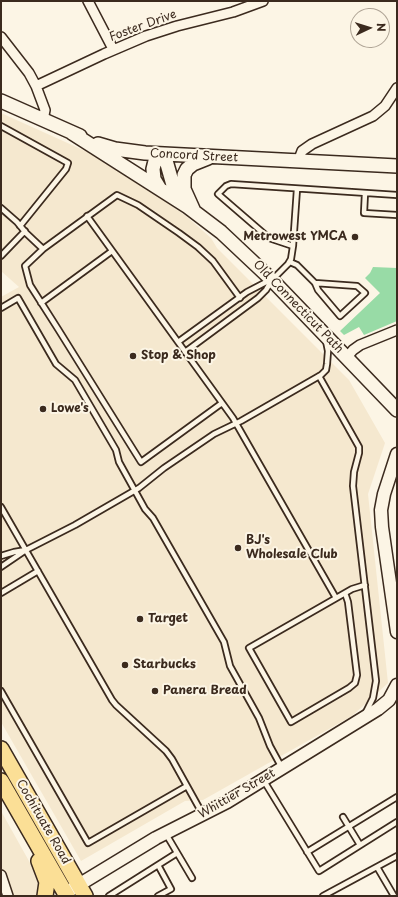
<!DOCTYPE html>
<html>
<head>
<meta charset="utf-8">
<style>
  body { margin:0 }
  #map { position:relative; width:398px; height:897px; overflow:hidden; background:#fcf5e5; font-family:"Playpen Sans",sans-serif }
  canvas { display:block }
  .frame { position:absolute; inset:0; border:2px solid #3b2a1e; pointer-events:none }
  .north { position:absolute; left:350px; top:8px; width:40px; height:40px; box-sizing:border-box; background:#fcf5e5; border:1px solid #afa495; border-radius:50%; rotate:86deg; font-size:11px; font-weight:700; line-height:16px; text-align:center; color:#3b2a1e }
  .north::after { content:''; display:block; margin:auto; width:14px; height:18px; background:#3b2a1e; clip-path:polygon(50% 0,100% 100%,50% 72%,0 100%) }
</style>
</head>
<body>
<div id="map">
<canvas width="398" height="897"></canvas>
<div class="frame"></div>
<div class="north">N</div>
</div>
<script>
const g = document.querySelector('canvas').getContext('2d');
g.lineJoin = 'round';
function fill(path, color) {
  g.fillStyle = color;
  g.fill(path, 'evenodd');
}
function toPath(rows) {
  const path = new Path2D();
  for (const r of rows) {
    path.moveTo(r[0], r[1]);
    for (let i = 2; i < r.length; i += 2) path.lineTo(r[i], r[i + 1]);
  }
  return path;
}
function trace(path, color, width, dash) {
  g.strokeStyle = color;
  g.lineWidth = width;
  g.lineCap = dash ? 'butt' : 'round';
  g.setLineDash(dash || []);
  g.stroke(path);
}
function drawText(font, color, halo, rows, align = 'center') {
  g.font = font + ' "Playpen Sans",sans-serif';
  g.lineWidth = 4;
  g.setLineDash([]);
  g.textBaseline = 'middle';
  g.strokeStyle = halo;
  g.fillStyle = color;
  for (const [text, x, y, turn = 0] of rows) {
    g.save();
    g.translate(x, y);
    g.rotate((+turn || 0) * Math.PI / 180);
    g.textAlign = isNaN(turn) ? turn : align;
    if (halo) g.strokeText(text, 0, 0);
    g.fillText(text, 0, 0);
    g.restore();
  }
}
fill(toPath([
  [1,113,103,159,133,179,186,216,211,238,217,248,349,380,385,443,368,494,388,683,352,716,203,800,185,801,81,861,1,722,1,297,19,287,1,271],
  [1,811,39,879,37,896,1,896]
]), '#f5e8cf');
fill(toPath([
  [373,267,397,268,397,321,364,335,359,327,344,335,340,331,380,293,365,278,370,273]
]), '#98dba6');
const service = toPath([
  [1,126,68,163,66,169,20,226],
  [365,193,364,213,397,215],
  [1,208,17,222,26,233,43,249],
  [87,216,233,418,336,598],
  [293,246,269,238,218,194,226,186,231,184,397,195],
  [1,256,25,231],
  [290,262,297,265,315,283,318,290,340,316,365,293,357,286,315,283],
  [41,303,112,251],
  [1,308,18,298,56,364,75,380,116,450,119,462,145,509,153,518,224,642,230,666,259,718,270,746,282,768],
  [178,342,247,292,270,280],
  [185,352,258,298,266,290,272,280,288,264,291,259,293,246,297,189],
  [319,376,359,447,359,453,354,472,353,486,376,681,373,698,366,712],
  [222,403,141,462,58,329,30,285,25,266,43,249,117,195,138,205,179,233,198,247,213,261,240,298],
  [1,507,112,700,116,705,166,751,172,759,202,813],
  [1,556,14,552,26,550],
  [1,567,26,550,75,525,139,488,164,468,214,434,241,421,321,375,326,370,327,364,328,351,326,341],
  [1,593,38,571],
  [345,593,348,602,357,675,355,683,349,688,291,722,249,648,352,589,365,585],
  [1,691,88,843,187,786],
  [264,781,319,871,397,822],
  [343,817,360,845],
  [166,834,192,878],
  [307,852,397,797],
  [158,865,171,889,158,896],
  [377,867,394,896],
  [109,896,177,853],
  [323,896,397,856]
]);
const minor = toPath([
  [88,1,113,49],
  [1,37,29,73,36,86,45,110,43,120],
  [36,86,104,54,146,36,177,26,233,12,263,1],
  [292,159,299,159,302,151,312,144,373,116,385,106,397,88],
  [347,357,353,350,360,345,397,330],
  [1,875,8,896]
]);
const tertiary = toPath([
  [397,454,384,494,381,510,382,527,397,632],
  [72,889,156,838,227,802,378,709,389,700,397,685]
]);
const secondary = toPath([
  [1,101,80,136],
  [72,133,188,207,221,232,272,280,397,410],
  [98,144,115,149,145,153,397,166],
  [162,154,167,164,173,185,185,200],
  [160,189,154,179,153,169,155,161,162,154],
  [193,209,184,189,184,175,187,169,193,164,208,158]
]);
const primary = toPath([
  [1,749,85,896],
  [1,781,67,896],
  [39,861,47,882,45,896]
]);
trace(service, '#3b2a1e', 8);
trace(minor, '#3b2a1e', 12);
trace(tertiary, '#3b2a1e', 15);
trace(secondary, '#3b2a1e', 16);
trace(primary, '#3b2a1e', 18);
trace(service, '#fcf5e5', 4.5);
trace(minor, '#fcf5e5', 9);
trace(tertiary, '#fcf5e5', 12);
trace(secondary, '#fcf5e5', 13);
trace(primary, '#fbdf96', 15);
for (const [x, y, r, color] of [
  [355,237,4,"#3b2a1e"],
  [133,356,4,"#3b2a1e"],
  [43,409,4,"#3b2a1e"],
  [238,548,4,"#3b2a1e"],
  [140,619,4,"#3b2a1e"],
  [125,665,4,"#3b2a1e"],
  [155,691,4,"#3b2a1e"]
]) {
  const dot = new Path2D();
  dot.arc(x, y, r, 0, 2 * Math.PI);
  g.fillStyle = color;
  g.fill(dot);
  trace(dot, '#fcf5e5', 1.5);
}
drawText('12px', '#3b2a1e', '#fcf5e5', [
  ["Foster Drive",143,26,-20],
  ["Concord Street",194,156,3],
  ["Old Connecticut Path",298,307,46],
  ["Whittier Street",237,794,-30],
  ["Cochituate Road",43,822,60]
]);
drawText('bold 12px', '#3b2a1e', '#fcf5e5', [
  ["Metrowest YMCA",347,237,"right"],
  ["Stop & Shop",141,356],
  ["Lowe's",51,409],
  ["BJ's",246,541],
  ["Wholesale Club",246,555],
  ["Target",148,619],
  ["Starbucks",133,665],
  ["Panera Bread",163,691]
], 'left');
</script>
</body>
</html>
